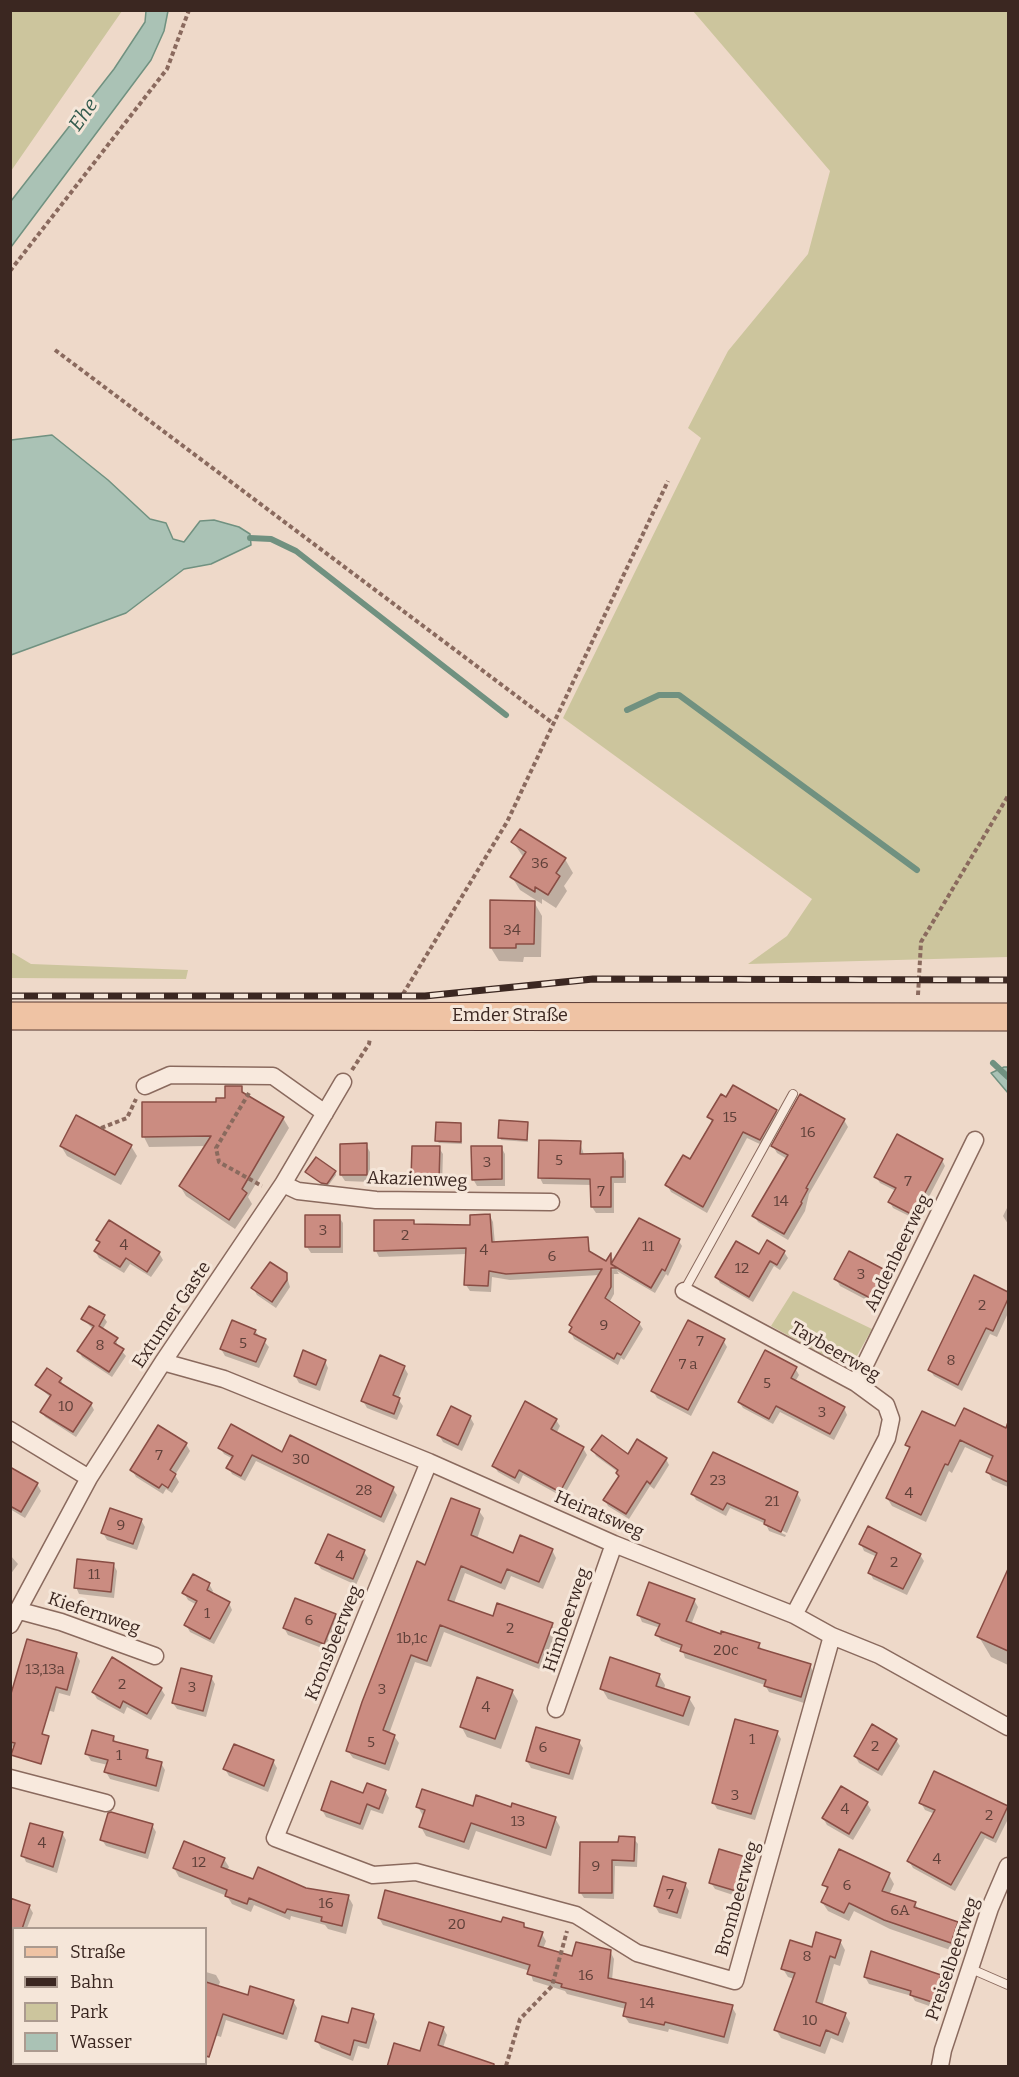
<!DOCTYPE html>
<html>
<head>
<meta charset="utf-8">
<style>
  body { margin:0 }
  #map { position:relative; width:1019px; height:2077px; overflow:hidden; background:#eed9c9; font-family:Bitter,serif }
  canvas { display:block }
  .frame { position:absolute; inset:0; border:12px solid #3b2721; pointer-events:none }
  .legend { position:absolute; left:12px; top:1927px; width:195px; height:138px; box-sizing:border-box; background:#f5e6d9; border:2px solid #ab9a8f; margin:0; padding:8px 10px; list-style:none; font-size:18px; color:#3b2721 }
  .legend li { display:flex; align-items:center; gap:12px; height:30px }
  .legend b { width:30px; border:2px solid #ab9a8f }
</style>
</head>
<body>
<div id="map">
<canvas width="1019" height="2077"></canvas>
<div class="frame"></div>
<ul class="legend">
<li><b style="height:8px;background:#efc3a4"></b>Straße</li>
<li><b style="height:8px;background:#3b2721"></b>Bahn</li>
<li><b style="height:16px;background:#ccc59d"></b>Park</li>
<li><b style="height:16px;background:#aac2b5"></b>Wasser</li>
</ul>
</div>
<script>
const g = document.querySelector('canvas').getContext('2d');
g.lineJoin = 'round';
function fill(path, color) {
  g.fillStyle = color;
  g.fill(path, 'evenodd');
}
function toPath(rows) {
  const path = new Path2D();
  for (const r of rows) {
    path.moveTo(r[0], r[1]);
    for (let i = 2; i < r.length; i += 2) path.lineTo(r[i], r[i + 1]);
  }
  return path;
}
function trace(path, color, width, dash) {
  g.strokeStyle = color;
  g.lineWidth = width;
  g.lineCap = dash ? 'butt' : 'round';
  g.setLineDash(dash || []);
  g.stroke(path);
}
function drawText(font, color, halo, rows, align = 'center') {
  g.font = font + ' Bitter,serif';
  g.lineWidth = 6;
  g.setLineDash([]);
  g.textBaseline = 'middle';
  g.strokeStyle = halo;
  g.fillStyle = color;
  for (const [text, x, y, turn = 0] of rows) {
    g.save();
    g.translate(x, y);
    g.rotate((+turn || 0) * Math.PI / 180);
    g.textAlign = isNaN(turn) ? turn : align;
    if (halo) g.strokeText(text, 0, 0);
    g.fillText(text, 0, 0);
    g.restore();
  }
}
fill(toPath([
  [11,10,122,11,11,171,10,11],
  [693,11,1008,11,1008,957,748,964,787,936,812,899,563,718,701,438,688,428,728,351,808,254,830,171],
  [11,952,31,964,188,970,186,979,11,978],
  [793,1291,872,1329,854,1361,843,1363,833,1360,771,1326]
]), '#ccc59d');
const water = toPath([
  [146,11,168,11,164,31,151,60,11,247,11,201,114,69,145,22,146,11],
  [52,435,108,480,150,519,166,523,173,539,184,542,200,521,214,520,239,527,250,534,251,545,211,564,184,569,126,613,11,655,11,440,52,435],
  [1004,1067,1008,1067,1008,1093,991,1073,1004,1067]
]);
fill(water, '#aac2b5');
trace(water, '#709180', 1.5);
fill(toPath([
  [513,842,565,859,573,873,564,886,567,891,556,908,542,899,542,904,520,890,512,877,524,858],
  [534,902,542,916,541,957,524,957,523,962,499,961,491,948],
  [241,1088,246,1096,283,1118,289,1128,248,1197,252,1204,235,1229,186,1196,180,1186,207,1146,149,1147,144,1137,218,1103],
  [776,1111,780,1118,764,1146,747,1138,707,1213,671,1192,667,1185,691,1161,713,1124,709,1117],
  [844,1120,848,1127,809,1194,805,1211,788,1240,758,1222,754,1216,787,1159,777,1153,773,1146],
  [527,1123,528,1142,501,1140,500,1137],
  [460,1124,462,1144,439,1143,437,1141],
  [580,1142,584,1155,622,1154,626,1161,626,1183,614,1183,614,1213,596,1213,592,1207,592,1185,543,1184,540,1178],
  [366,1145,370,1152,370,1182,345,1181,341,1175],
  [61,1146,131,1146,137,1156,121,1185,67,1156],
  [501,1147,505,1154,505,1186,477,1186,473,1179],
  [439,1148,443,1154,442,1186,417,1186,413,1179],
  [942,1160,945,1166,917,1220,893,1208,890,1202,896,1191,880,1183,876,1177],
  [307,1172,335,1172,336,1175,328,1186,324,1186],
  [1008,1206,1008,1224,1003,1216],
  [490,1216,493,1222,495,1244,587,1239,591,1254,607,1263,611,1256,615,1262,649,1223,678,1240,682,1246,668,1276,666,1274,655,1293,617,1271,619,1274,614,1274,614,1294,609,1303,639,1323,643,1329,624,1360,621,1358,618,1365,574,1339,571,1332,573,1329,571,1325,600,1275,510,1280,492,1277,491,1292,470,1291,466,1285,467,1254,379,1257,376,1251,413,1222,416,1226,472,1227],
  [615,1266,615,1269,604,1270,604,1267],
  [339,1217,343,1223,343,1253,311,1253,307,1247],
  [98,1240,159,1253,163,1260,151,1277,130,1264,124,1273,99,1258,95,1251,100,1244],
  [784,1252,788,1258,780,1270,774,1266,753,1302,720,1283,717,1277,759,1256],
  [886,1272,890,1278,876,1305,840,1286,836,1279],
  [286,1274,290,1287,276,1308,257,1295,253,1288],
  [975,1277,1008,1294,1008,1313,997,1337,990,1334,962,1391,934,1376,930,1370],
  [103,1316,107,1322,102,1330,116,1339,118,1347,126,1356,112,1377,82,1357,79,1351,93,1329,83,1319],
  [255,1331,269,1347,259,1368,225,1356,221,1349],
  [723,1340,727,1347,691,1416,657,1398,653,1391],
  [325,1361,328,1368,320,1391,299,1383,295,1376],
  [404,1367,408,1374,398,1399,403,1406,397,1420,367,1408,363,1401],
  [795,1368,799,1375,795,1382,844,1408,847,1415,834,1440,780,1412,773,1424,743,1408,739,1402],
  [61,1379,63,1387,91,1404,94,1410,76,1437,45,1417,42,1412,51,1398,37,1385],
  [451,1408,470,1417,474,1424,462,1451,443,1442,439,1435],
  [556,1420,560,1426,556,1434,583,1448,587,1455,563,1497,523,1475,519,1484,498,1472,494,1466],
  [1008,1426,1008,1487,992,1480,988,1472,993,1460,965,1447,952,1473,949,1471,926,1522,892,1506,887,1498,910,1450,907,1445,955,1428,1007,1430],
  [186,1444,190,1451,175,1475,179,1482,172,1493,166,1489,163,1494,136,1477,132,1470],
  [220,1448,282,1454,393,1489,397,1495,384,1523,256,1461,245,1481,232,1474,228,1467,233,1459,224,1454],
  [593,1450,666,1459,669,1465,654,1489,650,1486,629,1519,608,1506,605,1500,620,1477,618,1472,596,1456],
  [10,1469,37,1484,41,1491,25,1518,10,1509],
  [797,1493,801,1500,787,1533,768,1524,768,1527,786,1535,785,1537,769,1531,766,1524,730,1508,726,1516,696,1500,693,1494],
  [479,1511,484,1518,477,1539,514,1555,552,1550,556,1558,543,1589,511,1576,505,1590,465,1573,454,1603,493,1617,552,1625,556,1632,542,1670,444,1632,431,1667,415,1662,389,1734,394,1736,399,1743,389,1771,353,1758,348,1751,426,1567],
  [141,1520,145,1527,137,1550,107,1540,103,1533],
  [861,1544,920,1555,924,1561,907,1595,873,1579,870,1572,877,1557,864,1551],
  [364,1552,368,1558,356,1585,321,1569,317,1563],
  [10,1555,18,1564,10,1575],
  [113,1564,117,1571,114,1598,79,1594,76,1587],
  [1008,1573,1008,1665,991,1657,979,1637],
  [209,1584,213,1591,211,1594,229,1603,232,1610,214,1644,190,1632,186,1625,197,1605,188,1600,184,1593],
  [694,1600,698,1607,691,1625,722,1636,759,1644,762,1651,810,1665,813,1672,804,1703,769,1692,765,1685,685,1658,682,1649,661,1641,657,1634,660,1628,642,1622,639,1615],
  [335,1615,339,1622,327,1650,288,1635,284,1628],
  [76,1654,80,1661,70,1696,59,1693,54,1712,41,1708,26,1751,10,1746,10,1702],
  [659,1675,665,1685,664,1690,689,1698,695,1708,689,1726,608,1699,602,1689],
  [211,1677,215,1684,206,1717,177,1709,173,1703],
  [161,1689,165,1695,151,1720,127,1707,124,1714,97,1699,93,1692],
  [512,1691,518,1701,501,1749,467,1737,461,1726],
  [777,1733,781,1739,755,1820,717,1809,713,1802],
  [113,1737,117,1744,147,1751,150,1761,161,1763,165,1770,159,1792,110,1779,106,1772,108,1765,91,1761,87,1754],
  [896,1740,900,1746,882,1776,859,1763,855,1756],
  [579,1742,583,1748,573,1780,531,1768,527,1761],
  [273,1761,277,1768,268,1792,229,1776,225,1769],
  [385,1791,389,1798,383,1814,371,1810,363,1830,326,1817,322,1810,364,1795],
  [867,1803,871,1810,853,1840,827,1825,823,1818],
  [921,1803,1007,1808,1008,1810,1008,1819,996,1843,985,1838,955,1891,913,1868,909,1861,935,1814,925,1810],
  [418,1807,512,1809,555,1818,560,1827,551,1856,476,1831,469,1850,426,1836,421,1827,423,1816],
  [152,1825,156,1832,148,1859,106,1846,102,1840],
  [62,1833,66,1840,57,1873,26,1862,23,1855],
  [634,1839,638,1844,637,1867,615,1866,614,1899,584,1898,580,1892,620,1843],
  [745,1858,748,1865,739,1897,715,1889,711,1883],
  [224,1859,229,1867,227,1871,253,1881,348,1896,353,1905,346,1934,328,1929,325,1925,291,1916,290,1920,254,1905,251,1912,232,1904,227,1896,179,1877,174,1868],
  [889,1875,894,1884,889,1895,915,1903,919,1911,957,1923,962,1932,956,1952,890,1929,854,1911,849,1921,828,1911,822,1902,828,1891,824,1884],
  [685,1884,689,1891,681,1919,659,1913,655,1906],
  [29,1906,33,1913,27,1928,14,1928],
  [379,1918,523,1924,526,1929,542,1934,546,1941,543,1949,573,1958,610,1951,614,1959,612,1980,732,2007,736,2014,728,2044,669,2029,668,2032,629,2023,624,2015,626,2009,567,1994,565,1991,533,1981,530,1971,383,1925],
  [840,1941,845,1950,840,1966,834,1964,822,2006,845,2014,850,2023,843,2043,831,2038,825,2054,781,2038,776,2030,794,1979,788,1977,783,1969,813,1949],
  [206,1972,216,1975,220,1982,218,1987,248,1997,293,2001,297,2008,287,2040,226,2020,221,2037,206,2032],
  [940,1976,944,1982,935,2008,915,2001,912,1996,869,1984,865,1977],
  [373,2015,377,2022,369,2049,358,2046,353,2061,321,2048,317,2041],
  [443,2028,447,2035,443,2048,421,2053]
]), '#0003');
trace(toPath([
  [250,538,271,539,296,551,506,715],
  [627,710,659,695,679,695,917,870],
  [993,1063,1008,1077]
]), '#709180', 6);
const building = toPath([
  [520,829,566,858,556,873,560,876,548,895,535,887,535,892,510,877,526,852,511,842,520,829],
  [490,900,535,901,534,944,516,944,516,948,490,948,490,900],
  [733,1085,777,1110,760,1140,743,1132,703,1207,665,1185,683,1155,690,1159,713,1120,707,1117,721,1094,726,1097,733,1085],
  [225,1086,242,1086,242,1092,284,1117,242,1189,247,1193,229,1220,179,1186,211,1136,142,1137,142,1102,216,1102,216,1098,225,1098,225,1086],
  [800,1094,845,1119,806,1188,808,1189,801,1202,802,1203,784,1234,752,1216,788,1155,771,1146,800,1094],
  [76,1115,132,1145,115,1175,60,1146,76,1115],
  [499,1120,528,1122,527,1140,498,1138,499,1120],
  [436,1122,461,1123,461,1142,435,1141,436,1122],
  [897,1134,943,1159,913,1215,888,1202,896,1188,874,1177,897,1134],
  [539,1140,581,1141,580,1154,623,1153,623,1177,611,1177,611,1207,591,1207,590,1179,538,1178,539,1140],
  [367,1143,367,1175,340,1175,340,1144,367,1143],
  [412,1146,440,1146,439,1180,411,1179,412,1146],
  [471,1146,502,1146,502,1179,472,1180,471,1146],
  [316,1157,336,1171,327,1184,321,1183,305,1172,316,1157],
  [490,1214,492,1242,588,1237,589,1251,606,1261,611,1253,611,1264,617,1268,611,1268,611,1287,605,1298,640,1322,621,1355,617,1353,614,1359,569,1332,572,1327,569,1325,602,1269,506,1274,489,1271,488,1286,464,1285,466,1248,374,1251,374,1220,414,1220,414,1224,470,1225,470,1215,490,1214],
  [305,1215,340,1215,340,1247,305,1247,305,1215],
  [639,1218,680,1239,665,1271,662,1269,651,1288,611,1264,639,1218],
  [109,1220,160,1252,147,1272,126,1258,120,1267,94,1251,100,1242,96,1240,109,1220],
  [767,1240,785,1251,777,1265,770,1261,749,1297,715,1277,736,1241,759,1254,767,1240],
  [849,1251,887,1271,872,1299,834,1279,849,1251],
  [270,1262,287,1273,287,1280,272,1302,251,1288,270,1262],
  [974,1275,1008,1292,1008,1299,993,1331,986,1328,958,1385,928,1370,974,1275],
  [89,1306,105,1315,99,1326,118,1338,114,1343,124,1349,109,1372,77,1351,94,1326,81,1319,89,1306],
  [232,1320,256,1330,254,1334,266,1339,256,1362,220,1349,232,1320],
  [688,1320,725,1339,688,1410,651,1391,688,1320],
  [303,1350,326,1360,316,1385,294,1376,303,1350],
  [765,1350,797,1367,791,1378,845,1407,830,1434,776,1406,769,1419,738,1402,765,1350],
  [380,1355,405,1366,393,1395,400,1398,394,1414,361,1401,380,1355],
  [47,1368,62,1378,59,1382,92,1403,73,1432,40,1412,51,1395,35,1385,47,1368],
  [525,1401,557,1419,551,1429,584,1447,560,1492,519,1470,515,1478,492,1466,525,1401],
  [451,1406,471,1416,458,1445,437,1435,451,1406],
  [964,1408,1006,1428,1008,1422,1008,1482,986,1472,993,1456,960,1440,948,1465,945,1464,921,1515,886,1498,910,1447,905,1445,922,1411,955,1426,964,1408],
  [231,1424,282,1452,290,1435,394,1487,381,1517,252,1455,241,1476,226,1468,233,1456,218,1448,231,1424],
  [158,1425,187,1443,170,1470,176,1474,168,1488,162,1484,159,1488,130,1470,158,1425],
  [602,1435,628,1454,637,1439,667,1458,650,1484,647,1481,626,1514,603,1500,619,1476,616,1473,618,1470,591,1450,602,1435],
  [713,1452,798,1492,781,1532,764,1524,765,1520,727,1503,723,1510,691,1494,713,1452],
  [10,1467,38,1483,21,1512,10,1506,10,1467],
  [451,1498,480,1509,471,1535,513,1553,520,1535,553,1549,539,1582,507,1569,501,1583,461,1566,448,1600,493,1616,497,1603,553,1623,538,1663,440,1625,427,1661,411,1655,383,1730,395,1735,385,1764,346,1751,362,1702,417,1561,425,1565,451,1498],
  [110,1508,142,1519,133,1544,101,1533,110,1508],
  [868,1526,921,1554,903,1589,868,1573,877,1553,859,1544,868,1526],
  [328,1534,365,1550,353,1579,315,1563,328,1534],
  [77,1559,114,1563,111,1592,74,1588,77,1559],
  [1008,1569,1008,1651,977,1637,1008,1569],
  [193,1574,210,1583,207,1590,230,1602,210,1639,184,1625,197,1601,182,1593,193,1574],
  [649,1582,695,1599,686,1621,721,1634,721,1631,760,1643,758,1648,811,1664,801,1697,764,1686,766,1680,680,1651,682,1645,655,1635,660,1624,637,1615,649,1582],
  [295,1598,336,1614,324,1644,283,1628,295,1598],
  [27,1639,77,1653,67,1690,56,1687,42,1734,49,1736,41,1764,11,1755,15,1743,10,1742,10,1697,27,1639],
  [112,1657,162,1688,147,1714,123,1701,120,1708,92,1692,112,1657],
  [610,1657,660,1674,656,1686,690,1697,683,1716,600,1689,610,1657],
  [181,1668,212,1676,203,1711,172,1703,181,1668],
  [477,1677,513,1690,495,1739,460,1727,477,1677],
  [735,1719,778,1731,751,1814,712,1803,735,1719],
  [872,1724,897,1739,878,1770,854,1756,872,1724],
  [536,1727,580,1740,569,1774,526,1761,536,1727],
  [92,1730,114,1736,113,1741,148,1750,146,1758,162,1762,156,1786,104,1772,108,1760,85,1754,92,1730],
  [234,1744,274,1760,264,1786,223,1769,234,1744],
  [934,1771,1008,1806,993,1838,981,1832,951,1885,907,1861,935,1810,919,1803,934,1771],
  [331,1781,363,1793,367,1783,386,1790,379,1809,367,1804,360,1824,321,1810,331,1781],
  [841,1786,868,1802,849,1834,822,1818,841,1786],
  [422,1789,473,1806,476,1795,511,1807,512,1803,556,1817,546,1848,471,1823,464,1842,419,1827,425,1810,416,1807,422,1789],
  [111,1812,153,1824,145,1853,100,1840,108,1813,111,1812],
  [30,1823,63,1832,53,1867,21,1856,30,1823],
  [619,1836,635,1837,634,1861,612,1860,612,1893,579,1893,580,1842,618,1842,619,1836],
  [184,1841,225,1858,221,1867,253,1879,258,1867,306,1888,349,1895,342,1926,321,1921,322,1917,287,1909,285,1913,249,1898,247,1904,225,1896,227,1890,173,1868,184,1841],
  [719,1849,746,1857,736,1891,709,1883,719,1849],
  [839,1849,890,1873,882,1891,916,1902,914,1907,958,1922,951,1943,884,1920,849,1903,844,1913,821,1902,828,1887,822,1885,839,1849],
  [663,1876,686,1883,677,1913,654,1906,663,1876],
  [385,1890,501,1922,503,1917,524,1923,524,1927,543,1932,538,1946,572,1956,576,1942,611,1950,608,1978,733,2005,724,2037,665,2022,664,2025,623,2016,626,2003,561,1987,562,1984,527,1974,530,1965,378,1918,385,1890],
  [10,1898,30,1905,22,1929,14,1929,13,1954,10,1953,10,1898],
  [816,1932,841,1940,835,1958,830,1956,816,2002,846,2013,838,2035,826,2030,820,2046,774,2030,795,1973,781,1969,790,1940,812,1947,816,1932],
  [871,1951,941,1975,932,2002,910,1995,911,1991,864,1977,871,1951],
  [206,1982,248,1995,250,1986,294,2000,283,2034,223,2014,209,2057,206,2056,206,1982],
  [352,2008,374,2014,366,2043,354,2040,350,2055,315,2041,322,2016,348,2023,352,2008],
  [429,2022,444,2027,438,2045,494,2064,494,2067,387,2067,394,2043,420,2051,429,2022]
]);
fill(building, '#cb8c81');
trace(building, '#894d44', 1.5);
const lane = toPath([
  [684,1291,793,1094],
  [969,1968,1008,1985]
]);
const street = toPath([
  [145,1086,170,1075,273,1076,325,1113],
  [283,1184,298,1191,376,1200,551,1202],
  [684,1291,856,1383,886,1405,891,1419,887,1438,794,1615],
  [163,1362,224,1379,429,1462,614,1544,794,1615,832,1636,879,1655,1008,1727],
  [856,1383,975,1140],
  [10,1430,89,1478],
  [429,1462,275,1838,373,1875,416,1872,576,1915,637,1953,735,1981,832,1636],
  [20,1611,61,1622,155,1656],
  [10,1625,89,1478,163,1362,283,1184,343,1082],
  [556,1709,614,1544],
  [10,1778,106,1803],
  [940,2066,943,2050,990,1908,1008,1866]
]);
const primary = toPath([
  [10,1016,1008,1017]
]);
trace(lane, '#8a6a5e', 10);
trace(street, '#8a6a5e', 19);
trace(primary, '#593a32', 29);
trace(toPath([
  [10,271,167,69,189,10],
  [55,350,554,724],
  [403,994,507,822,668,481],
  [918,995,921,942,1008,796],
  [352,1070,369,1044,370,1038],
  [249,1093,216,1148,219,1162,262,1186],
  [101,1128,127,1118,136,1099],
  [506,2066,520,2019,552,1986,567,1931]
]), '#8a6a5e', 4, [4.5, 3]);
trace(lane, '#f8e9dd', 8);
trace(street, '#f8e9dd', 16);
trace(primary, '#efc3a4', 27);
const rail = toPath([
  [10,996,425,996,593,979,1008,980]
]);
trace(rail, '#3b2721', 7);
trace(rail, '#f5e6d9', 4.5, [14]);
drawText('15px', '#5f4039', null, [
  ["36",540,864],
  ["34",512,931],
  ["15",730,1118],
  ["16",808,1133],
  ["5",559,1161],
  ["3",487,1163],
  ["7",908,1182],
  ["7",601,1192],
  ["14",781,1202],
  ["3",323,1231],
  ["2",405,1236],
  ["4",124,1246],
  ["11",648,1247],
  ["4",484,1251],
  ["6",552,1257],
  ["12",742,1269],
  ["3",861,1275],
  ["2",982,1306],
  ["9",604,1326],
  ["7",700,1342],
  ["5",243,1344],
  ["8",100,1346],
  ["8",951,1361],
  ["7 a",688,1365],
  ["5",767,1384],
  ["10",66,1407],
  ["3",822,1413],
  ["7",159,1456],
  ["30",301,1460],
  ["23",718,1481],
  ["28",364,1491],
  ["4",909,1494],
  ["21",772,1502],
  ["9",121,1526],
  ["4",340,1557],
  ["2",894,1563],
  ["11",94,1575],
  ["1",207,1614],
  ["6",309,1621],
  ["2",510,1629],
  ["1b,1c",412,1639],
  ["20c",726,1651],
  ["13,13a",45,1670],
  ["2",122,1685],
  ["3",192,1688],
  ["3",382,1690],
  ["4",486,1708],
  ["1",752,1740],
  ["5",371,1743],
  ["2",875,1747],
  ["6",543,1748],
  ["1",119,1756],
  ["3",735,1796],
  ["4",845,1810],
  ["2",989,1816],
  ["13",518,1822],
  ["4",42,1844],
  ["4",937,1860],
  ["12",199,1863],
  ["9",596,1867],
  ["6",847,1886],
  ["7",670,1895],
  ["16",326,1904],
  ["6A",900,1911],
  ["20",457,1925],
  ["8",807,1957],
  ["16",586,1976],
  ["14",647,2004],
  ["10",810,2021]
]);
drawText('18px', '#3b2721', '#f5e6d9', [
  ["Emder Straße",510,1016],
  ["Akazienweg",417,1180,2],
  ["Andenbeerweg",898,1253,-64],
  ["Extumer Gaste",172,1315,-56],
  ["Taybeerweg",835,1352,30],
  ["Heiratsweg",599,1515,23],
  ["Kiefernweg",94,1614,19],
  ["Himbeerweg",567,1620,-71],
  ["Kronsbeerweg",334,1643,-68],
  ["Brombeerweg",738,1899,-74],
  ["Preiselbeerweg",953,1959,-71]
]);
drawText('italic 20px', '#315a4d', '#f5e6d9', [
  ["Ehe",84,115,-55]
]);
</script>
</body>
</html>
